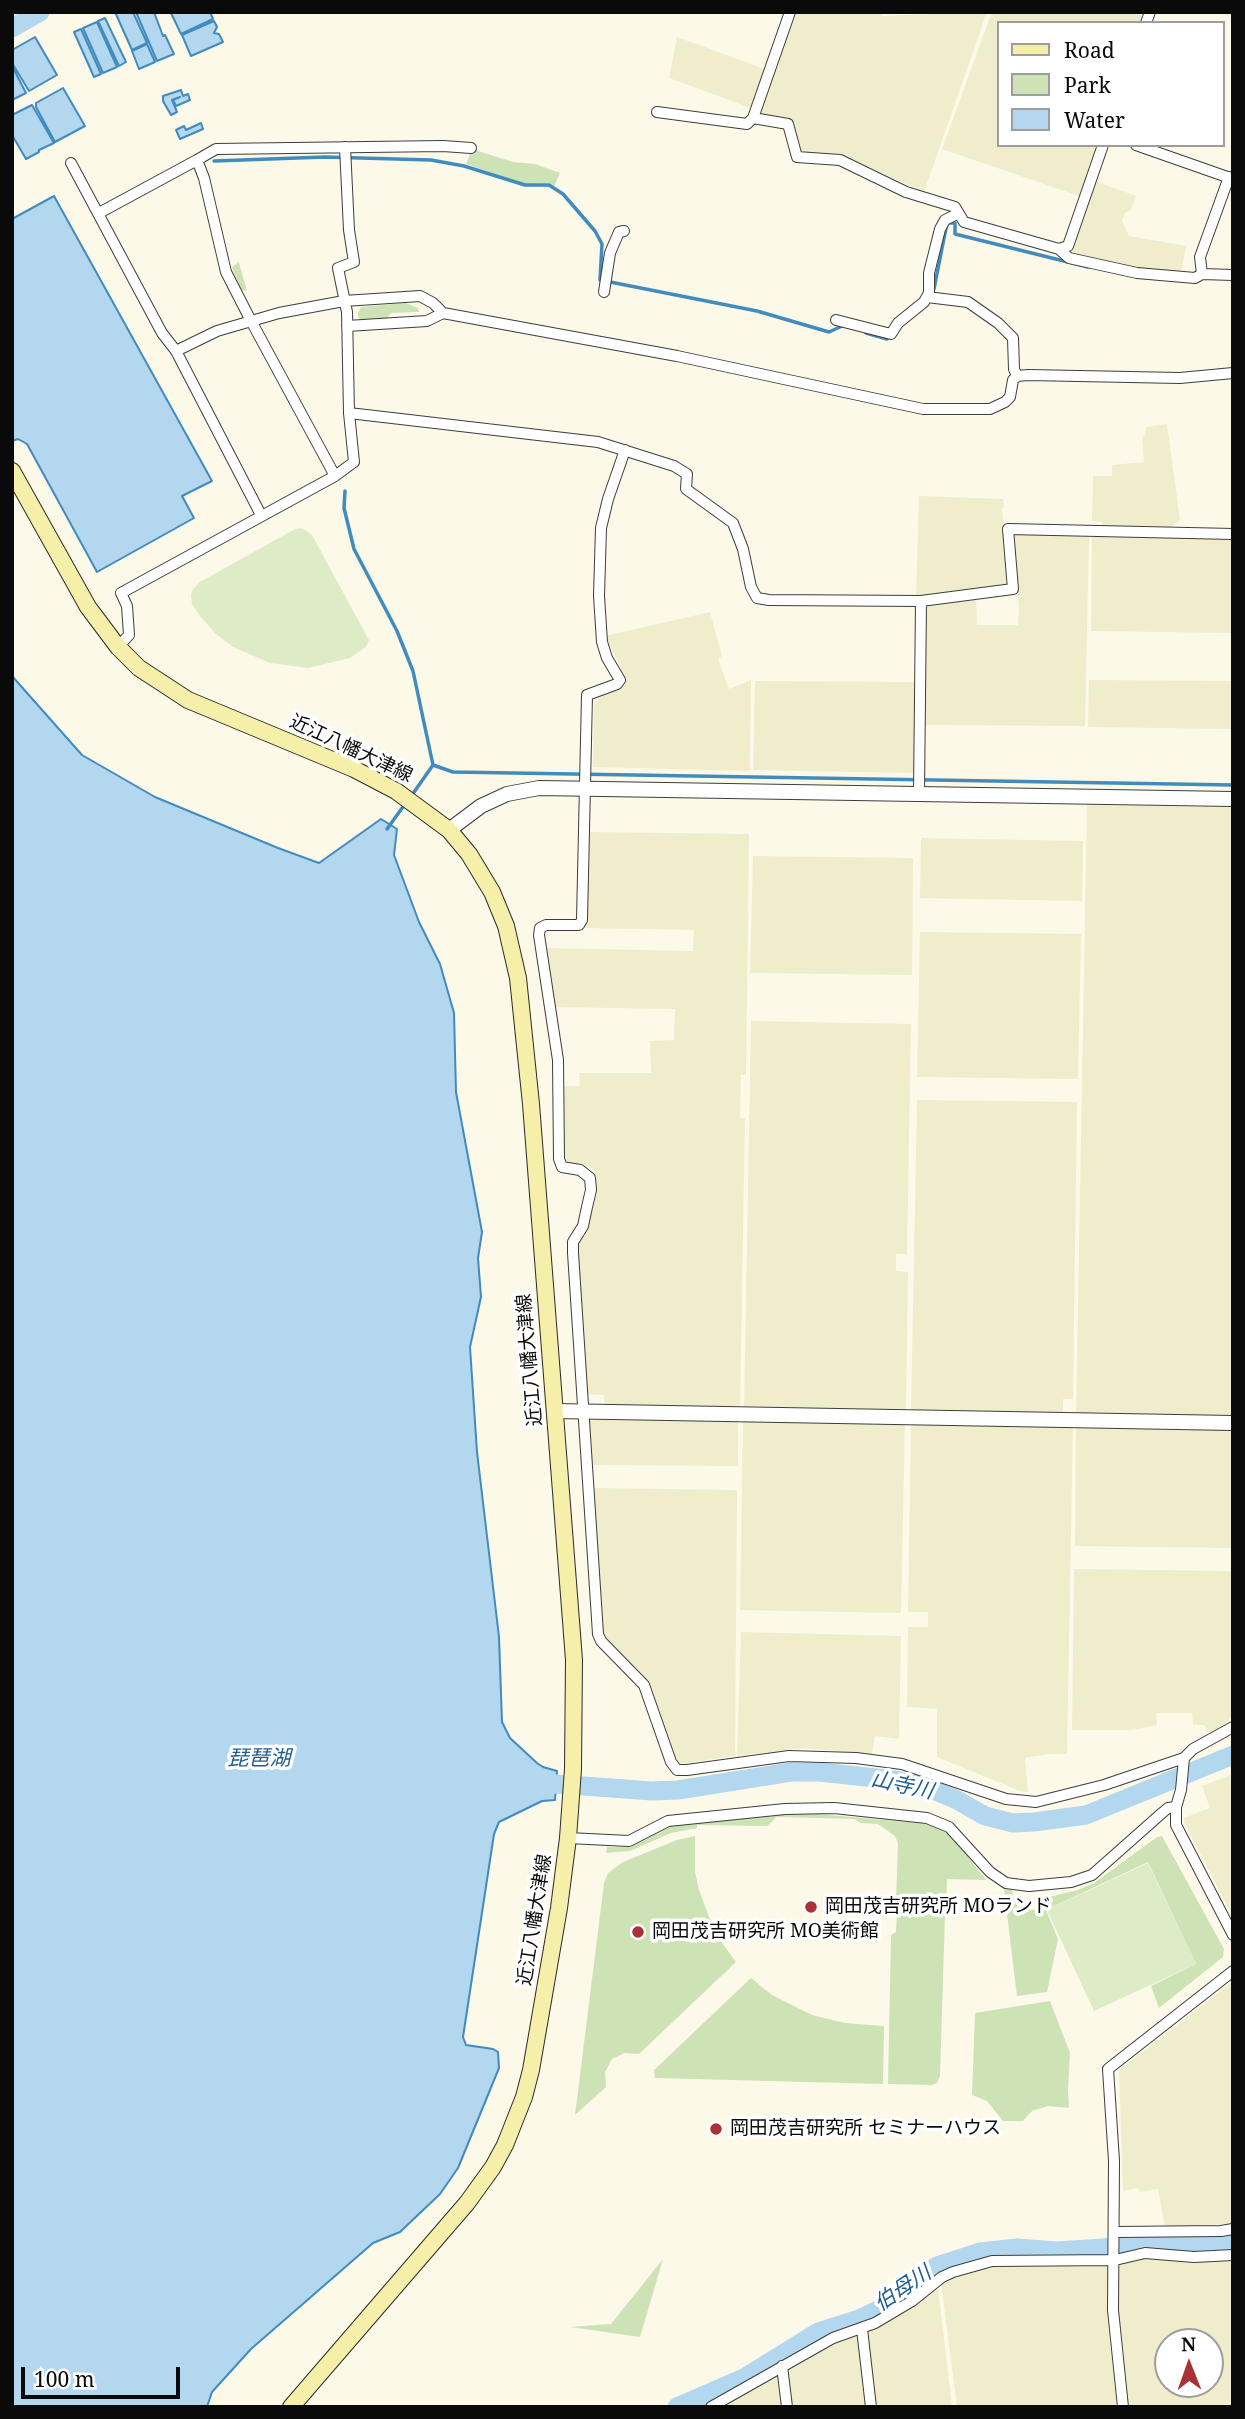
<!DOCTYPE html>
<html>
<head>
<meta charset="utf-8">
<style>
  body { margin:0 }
  #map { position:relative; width:1245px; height:2419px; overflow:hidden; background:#fdf9e8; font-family:"Noto Serif",serif }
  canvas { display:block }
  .frame { position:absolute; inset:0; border:14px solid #0a0a0a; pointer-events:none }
  .legend { position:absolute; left:997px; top:21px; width:228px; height:126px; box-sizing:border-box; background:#fff; border:2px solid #9d9d9d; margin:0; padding:9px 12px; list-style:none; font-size:21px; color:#0a0a0a }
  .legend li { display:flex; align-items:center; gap:14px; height:35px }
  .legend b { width:35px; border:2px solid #9d9d9d }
  .north { position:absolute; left:1154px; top:2328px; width:70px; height:70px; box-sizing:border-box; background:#fff; border:2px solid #9d9d9d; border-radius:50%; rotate:359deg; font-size:19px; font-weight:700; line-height:28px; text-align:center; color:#0a0a0a }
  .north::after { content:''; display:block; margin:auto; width:24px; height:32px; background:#aa3135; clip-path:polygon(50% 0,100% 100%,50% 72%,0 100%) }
  .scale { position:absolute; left:21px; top:2367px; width:159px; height:32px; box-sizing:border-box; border:4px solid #0a0a0a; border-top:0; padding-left:9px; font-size:21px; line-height:24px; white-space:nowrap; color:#0a0a0a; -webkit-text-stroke:5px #fff; paint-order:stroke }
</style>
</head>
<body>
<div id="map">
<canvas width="1245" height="2419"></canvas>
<div class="frame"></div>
<ul class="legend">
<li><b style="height:9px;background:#f6efaa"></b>Road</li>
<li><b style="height:19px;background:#cde3b6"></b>Park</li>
<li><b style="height:19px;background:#b2d7ef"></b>Water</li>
</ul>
<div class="north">N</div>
<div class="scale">100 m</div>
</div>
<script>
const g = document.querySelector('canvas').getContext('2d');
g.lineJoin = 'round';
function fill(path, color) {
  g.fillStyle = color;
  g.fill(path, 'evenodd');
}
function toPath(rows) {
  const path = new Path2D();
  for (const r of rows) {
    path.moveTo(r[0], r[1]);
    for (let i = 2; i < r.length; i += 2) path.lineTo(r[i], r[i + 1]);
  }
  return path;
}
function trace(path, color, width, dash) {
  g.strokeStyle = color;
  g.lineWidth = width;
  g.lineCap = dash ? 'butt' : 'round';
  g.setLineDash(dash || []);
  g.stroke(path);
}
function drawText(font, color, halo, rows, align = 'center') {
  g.font = font + ' "Noto Serif","Noto Sans JP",serif';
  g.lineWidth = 7;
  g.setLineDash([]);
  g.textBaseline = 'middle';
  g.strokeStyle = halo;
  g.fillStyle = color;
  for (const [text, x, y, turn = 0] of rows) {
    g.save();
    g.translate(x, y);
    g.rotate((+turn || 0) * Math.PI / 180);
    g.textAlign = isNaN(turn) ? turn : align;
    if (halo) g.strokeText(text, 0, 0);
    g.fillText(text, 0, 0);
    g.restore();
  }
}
fill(toPath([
  [793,12,881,12,882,16,987,12,924,192,842,155,802,153,799,152,790,119,759,114],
  [992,12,1146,12,1142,23,998,23,998,145,1100,145,1082,197,942,149],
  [677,37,765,69,751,108,669,78],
  [1095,181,1136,196,1131,210,1125,213,1122,221,1129,236,1186,246,1181,273,1128,266,1071,254,1070,250],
  [1167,424,1180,520,1177,523,1171,527,1102,528,1102,522,1092,521,1093,476,1112,476,1112,465,1144,462,1142,437,1145,436,1146,427],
  [919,496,1003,499,1004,507,1002,508,1009,584,916,596],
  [1016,533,1089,536,1085,726,923,725,925,607,927,604,976,597,977,625,1018,625,1019,609,1012,536],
  [1092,535,1233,538,1233,633,1091,631],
  [710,612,722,656,718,659,729,689,751,680,750,771,593,767,594,705,599,697,623,686,627,680,605,636],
  [1089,680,1233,681,1233,729,1088,727],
  [755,681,915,682,915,773,753,770],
  [1087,805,1233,807,1233,1418,1076,1416],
  [586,832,749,834,746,1075,741,1075,740,1118,745,1118,740,1409,605,1408,604,1395,585,1394,576,1244,588,1228,596,1176,593,1169,588,1166,569,1165,562,1159,562,1086,580,1086,579,1073,651,1073,650,1041,674,1040,675,1009,554,1007,543,948,693,951,694,930,586,928],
  [921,838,1083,841,1082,901,920,898],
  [753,856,913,858,912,975,750,973],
  [920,932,1081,934,1078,1079,917,1077],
  [751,1021,911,1024,907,1254,896,1254,896,1271,908,1272,906,1410,903,1413,744,1411],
  [917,1100,1077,1102,1073,1399,1063,1399,1063,1415,911,1411],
  [587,1416,738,1418,738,1466,591,1465],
  [743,1418,905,1422,901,1613,740,1610],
  [914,1421,1073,1423,1067,1754,1048,1754,1025,1758,1028,1792,1020,1791,937,1757,937,1709,907,1707,908,1627,928,1627,928,1612,908,1612,911,1425],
  [1076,1424,1233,1426,1233,1548,1075,1546],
  [593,1488,737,1490,735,1756,678,1764,674,1759,648,1686,603,1639],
  [1074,1569,1233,1571,1233,1713,1227,1723,1210,1733,1204,1725,1193,1725,1192,1713,1156,1713,1157,1725,1132,1730,1072,1730],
  [741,1632,901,1636,899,1739,875,1736,872,1754,803,1748,737,1756],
  [1233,1774,1233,1917,1184,1823,1184,1818,1210,1808,1202,1786],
  [1233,1981,1233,2224,1165,2227,1158,2189,1140,2192,1138,2188,1123,2191,1119,2070],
  [1143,2257,1233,2261,1233,2407,1127,2407,1118,2314,1118,2266,1125,2261],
  [1168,2342,1210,2342,1210,2384,1168,2384],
  [1104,2262,1108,2268,1108,2324,1117,2407,957,2407,941,2283,951,2276,989,2265],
  [935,2285,938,2287,952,2407,875,2407,868,2331],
  [858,2334,866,2407,791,2407,787,2367,827,2344],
  [778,2372,782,2407,717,2407]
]), '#efedcc');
fill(toPath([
  [472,149,513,162,535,164,560,173,554,187,549,183,526,184,466,164],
  [239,262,239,263,247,291,241,290,232,267],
  [406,303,418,308,419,312,391,313,385,320,361,320,358,317,358,313,361,307],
  [818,1814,929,1824,952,1836,986,1880,947,1879,946,1904,943,1905,898,1904,896,1901,898,1843,895,1836,878,1824,860,1823,855,1819,777,1817,767,1826,697,1825,697,1828,671,1833,630,1851,606,1853,607,1847,630,1847,671,1826,770,1815],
  [695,1836,695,1872,699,1890,715,1933,736,1962,639,2054,625,2053,612,2059,605,2072,606,2087,575,2115,604,1883,608,1873,623,1862,677,1840],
  [1162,1836,1224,1949,1223,1957,1159,2008,1151,1986,1196,1964,1148,1862,1046,1910,1058,1939,1047,1992,1017,1996,1004,1889,1012,1890,1015,1903,1020,1908,1034,1910,1045,1898,1078,1890,1094,1883,1157,1837],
  [897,1911,944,1912,945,1914,940,2076,937,2083,932,2085,888,2084,891,1935,896,1932],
  [751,1978,772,1995,812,2015,845,2023,884,2026,883,2084,655,2078,654,2070],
  [1050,2001,1070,2053,1068,2090,1069,2108,1048,2106,1032,2111,1023,2121,1003,2121,987,2101,972,2095,975,2013],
  [663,2259,640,2337,570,2327,611,2324]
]), '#cde3b6');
fill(toPath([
  [302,528,312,535,369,640,366,647,350,658,308,668,270,663,233,647,216,634,200,616,192,604,191,595,193,589,200,582,295,529],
  [1148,1863,1196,1964,1094,2011,1047,1910]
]), '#deebc7');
const water = toPath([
  [115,12,133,12,147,43,132,50,115,12],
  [136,12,154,12,163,36,165,35,174,54,157,61,136,12],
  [210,12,213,19,181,34,171,13,210,12],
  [105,18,126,62,119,66,98,21,105,18],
  [214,21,217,27,214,33,219,34,223,42,191,56,182,35,214,21],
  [97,22,117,67,103,73,83,28,97,22],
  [81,29,101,74,94,77,74,32,81,29],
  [35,37,57,75,29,91,12,63,12,50,35,37],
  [147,44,155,62,139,69,132,51,147,44],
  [12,66,26,93,12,100,12,66],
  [63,88,85,126,55,142,36,107,36,103,63,88],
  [181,90,183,96,188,94,190,100,176,106,173,100,180,97,172,100,177,112,171,115,163,101,163,96,181,90],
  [32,105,54,143,39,150,39,152,26,159,12,135,12,115,32,105],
  [201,123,203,129,180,139,176,130,184,126,186,130,201,123],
  [54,196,212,481,182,496,194,518,97,572,27,444,18,439,12,441,12,219,54,196],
  [12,676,82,755,155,797,278,848,319,863,381,819,397,829,394,855,419,922,440,964,454,1013,456,1092,482,1232,478,1258,481,1297,470,1347,477,1452,499,1637,502,1722,510,1738,537,1763,543,1767,557,1771,555,1800,542,1801,499,1822,494,1834,463,2037,466,2045,493,2049,498,2052,499,2068,458,2168,440,2194,400,2232,373,2243,251,2349,212,2392,207,2407,12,2407,12,676]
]);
fill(water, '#b2d7ef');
trace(water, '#418bbe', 2);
trace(toPath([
  [214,161,325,157,431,160,464,166,525,185,549,185,563,194,595,231,602,244,600,280,757,311,829,332,842,326],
  [934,289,947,223,955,223,955,234,1088,267],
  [866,333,887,339,888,337],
  [345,491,344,508,354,549,397,631,413,671,433,765],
  [433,765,453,772,1233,785],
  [412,795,433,765],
  [387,829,405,804]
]), '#418bbe', 3.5);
trace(toPath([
  [12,28,40,12],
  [533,1789,556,1784,652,1791,678,1790,791,1772,819,1772,895,1780,929,1788,957,1800,985,1816,1013,1823,1034,1822,1086,1815,1233,1755],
  [677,2407,744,2378,818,2332,859,2319,886,2306,937,2266,980,2252,1017,2248,1056,2251,1104,2248,1143,2242,1196,2245,1233,2242]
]), '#b2d7ef', 19);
const minor = toPath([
  [1146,23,1150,12],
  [657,112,747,124,753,118,790,12],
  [753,118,788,124,797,157,840,160,906,192,955,207,964,222,1059,249,1068,246,1103,145],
  [1136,145,1233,179],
  [71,163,162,333,176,351,261,515],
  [99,213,197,160],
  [1059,249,1069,258,1137,273,1195,278,1202,274,1233,275],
  [1202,274,1200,257,1229,177],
  [604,292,610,253,619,232,624,231],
  [927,297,968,302,998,323,1013,338,1014,369,1017,376],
  [836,320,891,334,898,323,924,302,929,293,929,273,940,229,945,220,957,214],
  [347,326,427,321,443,313],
  [176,351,217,331,279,313,344,301,420,296,433,303,443,313,677,356,923,409,990,409,1005,402,1010,397,1013,380,1017,376,1028,375,1180,378,1233,373],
  [349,413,598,442,674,466,687,474,686,489,733,523,743,549,751,587,757,598,769,600,921,601,1013,589,1008,529,1233,534],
  [625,450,608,499,601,528,599,596,602,642,607,658,620,680,617,684,587,695,582,920,579,925,546,925,540,928,539,935,558,1060,559,1159,562,1167,580,1170,590,1178,591,1190,587,1207,583,1226,573,1242,573,1253,598,1634,601,1641,644,1685,671,1762,677,1770,687,1770,789,1756,856,1758,902,1764,1006,1799,1036,1802,1104,1785,1184,1758,1193,1749,1233,1727],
  [335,476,250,319,226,272,204,178,197,160,216,149,443,146,471,148],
  [118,647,129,635,127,606,121,593,335,476,354,462,349,413,347,312,338,268,354,262,349,230,345,147],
  [919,793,921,601],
  [1184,1758,1181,1790,1176,1807,1176,1825,1233,1935],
  [568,1838,629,1841,668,1821,785,1809,834,1808,927,1818,949,1827,990,1872,1006,1883,1029,1886,1071,1882,1092,1875,1162,1813,1168,1808,1176,1807],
  [1114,2232,1221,2231,1233,2229],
  [862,2329,871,2407],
  [782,2366,787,2407],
  [711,2407,833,2338,875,2323,912,2301,942,2277,953,2272,992,2261,1115,2260,1145,2253,1194,2257,1233,2255],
  [1123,2407,1113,2310,1114,2161,1108,2069,1233,1971]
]);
const tertiary = toPath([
  [449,830,481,806,507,794,539,788,1233,799],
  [555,1411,1233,1423]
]);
const secondary = toPath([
  [12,471,88,607,118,647,139,668,188,700,354,769,396,791,449,830,469,854,492,892,506,926,518,978,531,1104,574,1660,573,1769,568,1838,559,1908,531,2070,524,2097,505,2145,493,2167,467,2203,291,2407]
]);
trace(minor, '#3d3d3d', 12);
trace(tertiary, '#3d3d3d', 16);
trace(secondary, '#2c2c2c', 18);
trace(minor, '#fff', 10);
trace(tertiary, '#fff', 14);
trace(secondary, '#f6efaa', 16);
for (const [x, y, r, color] of [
  [811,1907,7,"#aa3135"],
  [638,1932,7,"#aa3135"],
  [716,2129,7,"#aa3135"]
]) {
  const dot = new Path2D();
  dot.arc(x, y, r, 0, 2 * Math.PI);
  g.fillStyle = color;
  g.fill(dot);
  trace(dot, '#fff', 2.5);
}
drawText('19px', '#0a0a0a', '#fff', [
  ["近江八幡大津線",351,749,25],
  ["近江八幡大津線",530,1360,-95],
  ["近江八幡大津線",535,1920,-81]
]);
drawText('19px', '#0a0a0a', '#fff', [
  ["岡田茂吉研究所 MOランド",825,1907],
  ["岡田茂吉研究所 MO美術館",652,1932],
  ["岡田茂吉研究所 セミナーハウス",730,2129]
], 'left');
drawText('italic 21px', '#215d8d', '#fff', [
  ["琵琶湖",259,1759],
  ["山寺川",902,1786,12],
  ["伯母川",903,2289,-34]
]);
</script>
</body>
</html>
